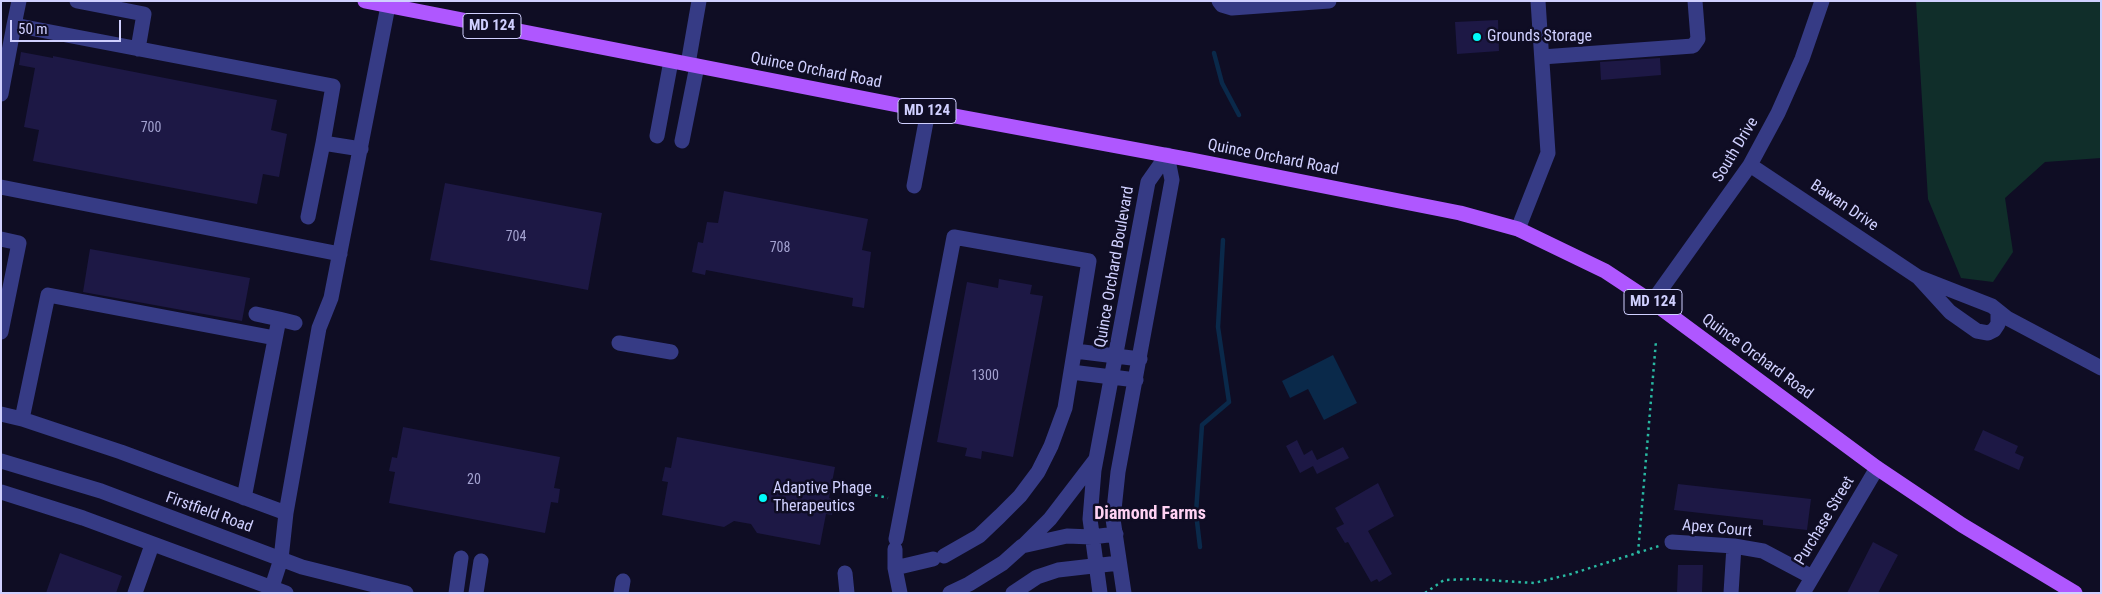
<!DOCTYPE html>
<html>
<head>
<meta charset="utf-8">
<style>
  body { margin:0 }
  #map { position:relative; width:2102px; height:594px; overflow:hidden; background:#0f0d24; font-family:"Roboto Condensed",sans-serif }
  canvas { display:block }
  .frame { position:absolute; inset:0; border:2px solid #d0d0ff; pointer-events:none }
  .scale { position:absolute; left:10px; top:20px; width:111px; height:22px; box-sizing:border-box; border:2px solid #d0d0ff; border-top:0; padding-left:6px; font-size:15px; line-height:18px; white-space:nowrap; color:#d0d0ff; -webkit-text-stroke:4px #0f0d24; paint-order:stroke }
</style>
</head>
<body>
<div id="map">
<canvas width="2102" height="594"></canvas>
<div class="frame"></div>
<div class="scale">50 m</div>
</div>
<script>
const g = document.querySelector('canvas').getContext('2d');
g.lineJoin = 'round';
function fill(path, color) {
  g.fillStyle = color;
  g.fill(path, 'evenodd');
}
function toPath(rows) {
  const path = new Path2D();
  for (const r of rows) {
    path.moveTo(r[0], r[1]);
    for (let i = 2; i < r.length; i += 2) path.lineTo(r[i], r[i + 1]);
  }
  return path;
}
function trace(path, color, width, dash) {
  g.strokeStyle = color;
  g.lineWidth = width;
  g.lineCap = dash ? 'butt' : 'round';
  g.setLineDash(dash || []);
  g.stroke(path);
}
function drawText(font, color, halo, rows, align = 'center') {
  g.font = font + ' "Roboto Condensed",sans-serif';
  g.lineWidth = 5;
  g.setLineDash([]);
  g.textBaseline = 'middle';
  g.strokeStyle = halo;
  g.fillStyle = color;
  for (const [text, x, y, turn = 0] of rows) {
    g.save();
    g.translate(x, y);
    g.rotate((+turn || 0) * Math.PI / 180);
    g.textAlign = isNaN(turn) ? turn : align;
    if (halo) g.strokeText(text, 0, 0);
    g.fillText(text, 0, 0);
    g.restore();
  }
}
fill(toPath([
  [1916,1,2101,1,2101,158,2045,162,2005,198,2013,252,1993,282,1961,278,1928,199]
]), '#102e2a');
fill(toPath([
  [1333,355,1357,403,1324,420,1308,389,1290,398,1282,381]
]), '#0a294a');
trace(toPath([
  [1214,53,1222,83,1239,115],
  [1200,547,1196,513,1202,425,1229,402,1218,327,1223,240]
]), '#0a294a', 4.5);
fill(toPath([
  [1498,20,1499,51,1457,54,1455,22],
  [21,52,53,58,53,56,277,100,271,130,287,134,279,177,263,174,257,204,33,161,39,130,24,127,35,68,19,65],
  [1660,58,1661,75,1601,80,1600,62],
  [445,183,602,213,588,290,430,260],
  [724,191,868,219,862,250,871,252,864,308,852,306,853,298,706,270,705,275,692,272,698,242,703,243,707,222,718,223],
  [90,249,250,278,242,321,83,292],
  [999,279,1032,285,1030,294,1043,296,1013,457,982,451,981,459,965,456,967,448,937,442,967,282,998,288],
  [403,427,560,457,554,488,560,489,558,503,551,502,545,533,389,503,395,472,389,471,392,457,397,458],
  [1983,430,2018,446,2015,453,2024,457,2019,470,1974,450],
  [677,437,835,467,829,498,835,500,832,515,826,514,820,545,757,533,751,524,734,521,724,527,662,515,668,482,662,481,665,467,671,468],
  [1297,440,1304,455,1312,450,1317,460,1343,447,1349,458,1317,474,1313,466,1300,473,1286,446],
  [1378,483,1394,516,1368,531,1392,574,1379,582,1377,579,1371,582,1348,542,1345,543,1336,528,1344,524,1335,508],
  [1678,484,1811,499,1807,530,1763,525,1763,520,1674,510],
  [1873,542,1898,555,1878,593,1847,593],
  [60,553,122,576,116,593,46,593],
  [1678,565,1703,565,1702,593,1677,593]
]), '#1d1845');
trace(toPath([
  [856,491,888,498],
  [1638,553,1656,341],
  [1425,593,1444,580,1471,579,1534,583,1571,574,1659,546]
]), '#29b9a2', 2.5, [2.5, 4]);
trace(toPath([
  [77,1,144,14,138,49],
  [1219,1,1222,5,1232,8,1329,1],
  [14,25,19,1],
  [1542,57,1693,46,1698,39,1695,1],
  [688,64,699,1],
  [1,94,14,25,333,86,323,143,361,149],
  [657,136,671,61],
  [682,141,697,66],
  [1750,165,1918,277],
  [914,186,928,111],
  [1,187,340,254],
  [308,217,323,143],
  [1518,229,1548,153,1538,1],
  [1,239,19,243,1,332],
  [1652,302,1750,165,1778,113,1802,59,1822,1],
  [1998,311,1998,324,1994,330,1988,333,1977,331,1950,312,1918,277,1992,306,2007,318,2101,368],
  [279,319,295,323],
  [619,343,671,352],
  [1075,351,1140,359],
  [1071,372,1136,380],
  [1,414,22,419,121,452,286,513],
  [22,419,48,295,275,338],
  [1,461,101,491,302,567,406,593],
  [1,492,83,518,286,593],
  [244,498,279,319,256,314],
  [896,539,954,237,1089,261,1065,408,1051,446,1038,472,1020,496,1000,516,979,536,944,556],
  [1672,542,1734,546,1763,551,1812,577],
  [1024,545,1050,519,1096,459],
  [895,549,895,568,900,593],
  [895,568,933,559],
  [845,573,847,593],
  [135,593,152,545],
  [270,593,281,559,286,513,319,328,331,298,388,6],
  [456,593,461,558],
  [476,593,481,561],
  [621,593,623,581],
  [950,593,969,584,1003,563,1022,546,1067,536,1092,537,1116,534],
  [1013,593,1037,577,1058,570,1119,563],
  [1100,593,1090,519,1094,470,1148,182,1167,155],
  [1124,593,1113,519,1118,472,1172,180,1167,155],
  [1731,593,1734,546],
  [1803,593,1877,468]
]), '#363b85', 15);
trace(toPath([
  [365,1,928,111,1192,160,1460,213,1518,229,1605,271,1658,306,1877,468,1962,525,2075,593]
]), '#af57ff', 15);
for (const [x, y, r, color] of [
  [1477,37,5,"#00fbfa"],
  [763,498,5,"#00fbfa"]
]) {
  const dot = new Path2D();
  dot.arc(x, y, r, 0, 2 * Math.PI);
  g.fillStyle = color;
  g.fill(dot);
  trace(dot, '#0f0d24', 2);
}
drawText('14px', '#a3a2d0', null, [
  ["700",151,128],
  ["704",516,237],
  ["708",780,248],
  ["1300",985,376],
  ["20",474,480]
]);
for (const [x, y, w] of [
  [492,26,58],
  [927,111,58],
  [1653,302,58]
]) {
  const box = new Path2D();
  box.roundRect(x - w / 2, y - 12.5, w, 25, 4);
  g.fillStyle = '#0f0d24';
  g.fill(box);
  trace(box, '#d0d0ff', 1);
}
drawText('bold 15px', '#d0d0ff', null, [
  ["MD 124",492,26],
  ["MD 124",927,111],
  ["MD 124",1653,302]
]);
drawText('16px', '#d0d0ff', '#0f0d24', [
  ["Grounds Storage",1487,37],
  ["Adaptive Phage",773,489],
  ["Therapeutics",773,507]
], 'left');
drawText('16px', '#d0d0ff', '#0f0d24', [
  ["Quince Orchard Road",816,71,11],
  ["South Drive",1736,150,-59],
  ["Quince Orchard Road",1273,158,11],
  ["Bawan Drive",1844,206,34],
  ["Quince Orchard Boulevard",1115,267,-80],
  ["Quince Orchard Road",1757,357,36],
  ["Firstfield Road",209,513,20],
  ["Purchase Street",1825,521,-59],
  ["Apex Court",1717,529,5]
]);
drawText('bold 18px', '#ffd2f3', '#0f0d24', [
  ["Diamond Farms",1150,514]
]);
</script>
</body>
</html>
